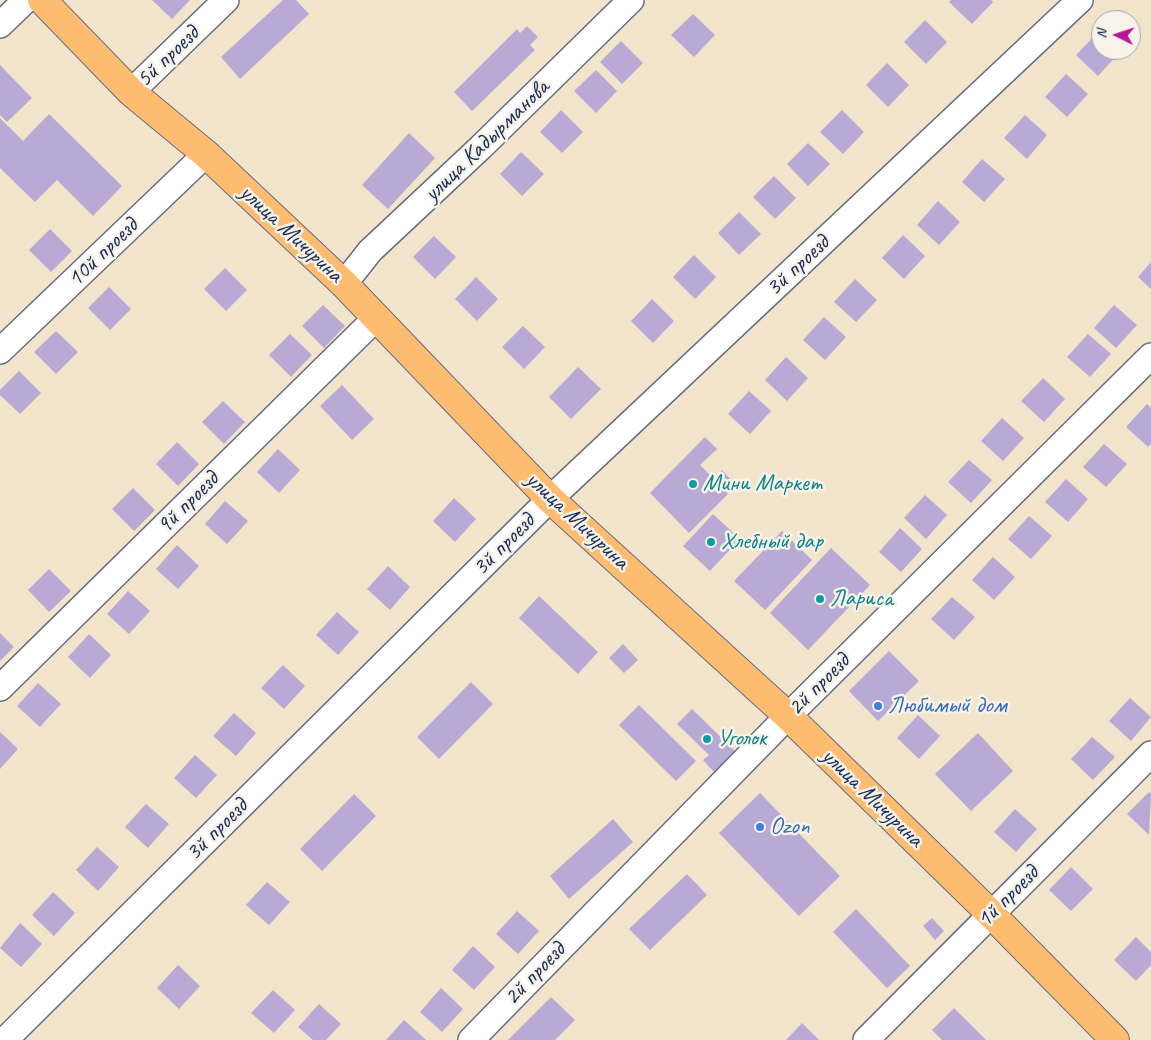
<!DOCTYPE html>
<html>
<head>
<meta charset="utf-8">
<style>
  body { margin:0 }
  #map { position:relative; width:1151px; height:1040px; overflow:hidden; background:#f3e4cc; font-family:Caveat,sans-serif }
  canvas { display:block }
  .north { position:absolute; left:1091px; top:10px; width:50px; height:50px; box-sizing:border-box; background:#f7f3e8; border:1px solid #9fa5b1; border-radius:50%; rotate:274deg; font-size:14px; font-weight:700; line-height:20px; text-align:center; color:#1b2f5e }
  .north::after { content:''; display:block; margin:auto; width:18px; height:22px; background:#b5179e; clip-path:polygon(50% 0,100% 100%,50% 72%,0 100%) }
</style>
</head>
<body>
<div id="map">
<canvas width="1151" height="1040"></canvas>
<div class="north">N</div>
</div>
<script>
const g = document.querySelector('canvas').getContext('2d');
g.lineJoin = 'round';
function fill(path, color) {
  g.fillStyle = color;
  g.fill(path, 'evenodd');
}
function toPath(rows) {
  const path = new Path2D();
  for (const r of rows) {
    path.moveTo(r[0], r[1]);
    for (let i = 2; i < r.length; i += 2) path.lineTo(r[i], r[i + 1]);
  }
  return path;
}
function trace(path, color, width, dash) {
  g.strokeStyle = color;
  g.lineWidth = width;
  g.lineCap = dash ? 'butt' : 'round';
  g.setLineDash(dash || []);
  g.stroke(path);
}
function drawText(font, color, halo, rows, align = 'center') {
  g.font = font + ' Caveat,sans-serif';
  g.lineWidth = 5;
  g.setLineDash([]);
  g.textBaseline = 'middle';
  g.strokeStyle = halo;
  g.fillStyle = color;
  for (const [text, x, y, turn = 0] of rows) {
    g.save();
    g.translate(x, y);
    g.rotate((+turn || 0) * Math.PI / 180);
    g.textAlign = isNaN(turn) ? turn : align;
    if (halo) g.strokeText(text, 0, 0);
    g.fillText(text, 0, 0);
    g.restore();
  }
}
fill(toPath([
  [152,0,190,0,172,19],
  [283,0,296,0,309,14,240,79,221,57],
  [951,0,991,0,993,2,972,24,949,2],
  [693,14,715,35,694,57,671,35],
  [925,20,947,42,926,64,904,42],
  [527,26,538,37,530,45,535,50,472,111,454,92,517,29,520,33],
  [1097,33,1101,36,1101,50,1116,50,1119,53,1098,76,1076,55],
  [621,41,643,63,622,84,600,62],
  [887,63,909,85,888,107,866,85],
  [0,65,32,98,7,122,0,115],
  [596,70,617,91,596,113,574,91],
  [1066,74,1088,94,1067,117,1045,97],
  [561,110,583,132,562,153,540,132],
  [842,110,864,132,843,154,820,132],
  [49,114,122,186,93,216,57,180,35,202,0,168,0,118,23,141],
  [1025,115,1047,135,1027,159,1004,138],
  [409,133,435,158,388,209,362,185],
  [808,143,830,164,808,186,787,164],
  [521,152,544,174,522,196,500,174],
  [982,159,1005,179,984,202,962,182],
  [774,176,796,198,775,219,753,197],
  [938,201,960,222,939,245,917,225],
  [739,212,761,234,739,255,718,233],
  [50,229,72,251,51,272,29,250],
  [903,235,925,256,904,279,882,258],
  [434,236,456,257,435,279,413,257],
  [694,255,716,277,695,299,673,277],
  [1151,262,1151,289,1138,277],
  [225,268,247,290,226,311,204,289],
  [476,277,498,299,477,321,455,299],
  [855,279,877,300,856,322,834,302],
  [109,287,131,309,110,330,88,308],
  [652,299,674,321,653,343,631,321],
  [323,305,345,326,324,348,302,326],
  [1114,305,1137,325,1116,348,1094,328],
  [824,317,846,337,825,360,803,340],
  [523,326,545,347,524,369,502,347],
  [56,331,78,352,56,374,34,352],
  [290,334,312,355,291,377,269,355],
  [1088,334,1111,354,1090,377,1067,357],
  [786,357,808,378,787,401,765,380],
  [578,367,601,389,571,419,549,397],
  [19,371,41,393,20,414,0,395,0,390],
  [1043,378,1065,399,1044,422,1021,401],
  [342,385,374,419,352,440,320,406],
  [749,391,771,411,750,434,728,414],
  [223,401,245,422,224,444,202,422],
  [1147,404,1151,408,1151,444,1148,447,1126,427],
  [1002,418,1024,438,1003,461,981,441],
  [705,437,717,449,700,465,714,479,722,470,731,480,723,488,728,494,689,533,650,493],
  [177,442,199,464,178,486,156,464],
  [1104,444,1127,464,1106,487,1083,467],
  [278,449,300,470,279,493,257,472],
  [969,460,992,480,971,503,948,482],
  [1066,479,1088,499,1068,522,1045,502],
  [133,488,155,510,134,531,112,509],
  [925,495,947,515,926,539,904,518],
  [454,498,476,519,455,542,433,521],
  [225,501,248,521,227,544,205,524],
  [713,514,740,539,710,571,683,546],
  [1029,516,1052,536,1031,559,1008,539],
  [900,528,922,549,901,572,879,552],
  [782,531,812,560,765,610,734,581],
  [177,545,199,566,178,589,156,569],
  [831,548,870,585,808,650,770,613],
  [993,557,1015,577,994,600,972,580],
  [388,566,410,587,390,610,367,589],
  [49,569,71,591,49,612,28,590],
  [128,591,150,611,129,634,107,614],
  [539,596,598,652,578,674,519,618],
  [952,597,975,617,954,640,931,619],
  [337,612,359,632,338,655,316,635],
  [0,633,14,647,0,661],
  [89,634,111,655,90,678,68,657],
  [623,644,638,660,624,673,609,658],
  [889,651,919,681,878,721,849,691],
  [283,665,305,686,284,709,261,688],
  [471,682,493,704,439,759,417,737],
  [38,683,61,704,40,727,17,706],
  [1130,698,1151,717,1131,741,1109,721],
  [639,705,696,761,676,781,619,725],
  [692,709,738,754,716,774,703,760,709,755,677,724],
  [234,713,256,733,236,756,213,736],
  [918,715,940,736,919,759,897,738],
  [0,732,18,749,0,769],
  [978,733,1013,771,971,811,935,774],
  [1092,737,1115,757,1093,780,1071,759],
  [195,755,217,775,196,798,174,778],
  [1149,792,1151,794,1149,835,1127,814],
  [760,793,840,876,799,916,719,833],
  [354,794,376,816,322,871,300,849],
  [146,804,169,824,148,848,125,827],
  [1015,809,1037,829,1016,852,994,832],
  [613,819,633,842,569,899,550,876],
  [97,847,119,867,98,891,76,870],
  [1071,867,1093,889,1071,911,1049,890],
  [687,874,707,895,650,950,629,929],
  [267,882,290,902,269,925,246,905],
  [53,892,75,913,54,936,32,915],
  [856,909,910,966,887,988,833,932],
  [517,911,539,931,518,954,496,934],
  [932,918,944,931,935,940,923,926],
  [20,923,42,944,21,967,0,948],
  [1136,937,1151,952,1151,965,1136,981,1114,960],
  [473,946,495,967,474,990,452,970],
  [178,965,200,986,179,1009,157,988],
  [441,988,463,1009,442,1032,420,1012],
  [273,990,295,1010,274,1033,251,1013],
  [551,997,575,1020,555,1040,508,1040],
  [319,1004,341,1024,326,1040,313,1040,298,1027],
  [954,1008,986,1040,942,1040,932,1030],
  [404,1020,426,1040,386,1040],
  [802,1023,819,1040,786,1040]
]), '#b9aad5');
const minor = toPath([
  [0,25,26,0],
  [131,92,226,0],
  [344,284,370,251,481,147,631,0],
  [0,351,206,154],
  [0,688,376,318],
  [5,1040,550,499,1080,0],
  [471,1040,788,716,1151,356],
  [866,1040,1151,754]
]);
const major = toPath([
  [42,0,131,92,206,154,344,284,550,499,788,716,991,914,1115,1040]
]);
trace(minor, '#676e84', 28);
trace(major, '#676e84', 30);
trace(minor, '#fff', 25);
trace(major, '#fdbc6f', 28);
for (const [x, y, r, color] of [
  [693,484,5,"#0f9aa8"],
  [711,542,5,"#0f9aa8"],
  [820,599,5,"#0f9aa8"],
  [878,706,5,"#3f7fe0"],
  [707,739,5,"#0f9aa8"],
  [760,827,5,"#3f7fe0"]
]) {
  const dot = new Path2D();
  dot.arc(x, y, r, 0, 2 * Math.PI);
  g.fillStyle = color;
  g.fill(dot);
  trace(dot, '#f7f3e8', 2);
}
drawText('24px', '#1b2f5e', '#f7f3e8', [
  ["5й проезд",168,57,-44],
  ["улица Кадырманова",487,141,-44],
  ["улица Мичурина",291,234,43],
  ["10й проезд",103,253,-44],
  ["3й проезд",798,266,-43],
  ["9й проезд",188,503,-45],
  ["улица Мичурина",577,521,43],
  ["3й проезд",504,545,-45],
  ["2й проезд",819,685,-45],
  ["улица Мичурина",872,798,44],
  ["3й проезд",217,830,-45],
  ["1й проезд",1008,897,-45],
  ["2й проезд",535,974,-46]
]);
drawText('24px', '#0d838f', '#f7f3e8', [
  ["Мини Маркет",703,484],
  ["Хлебный дар",721,542],
  ["Лариса",830,599],
  ["Уголок",717,739]
], 'left');
drawText('24px', '#366cbe', '#f7f3e8', [
  ["Любимый дом",888,706],
  ["Ozon",770,827]
], 'left');
</script>
</body>
</html>
